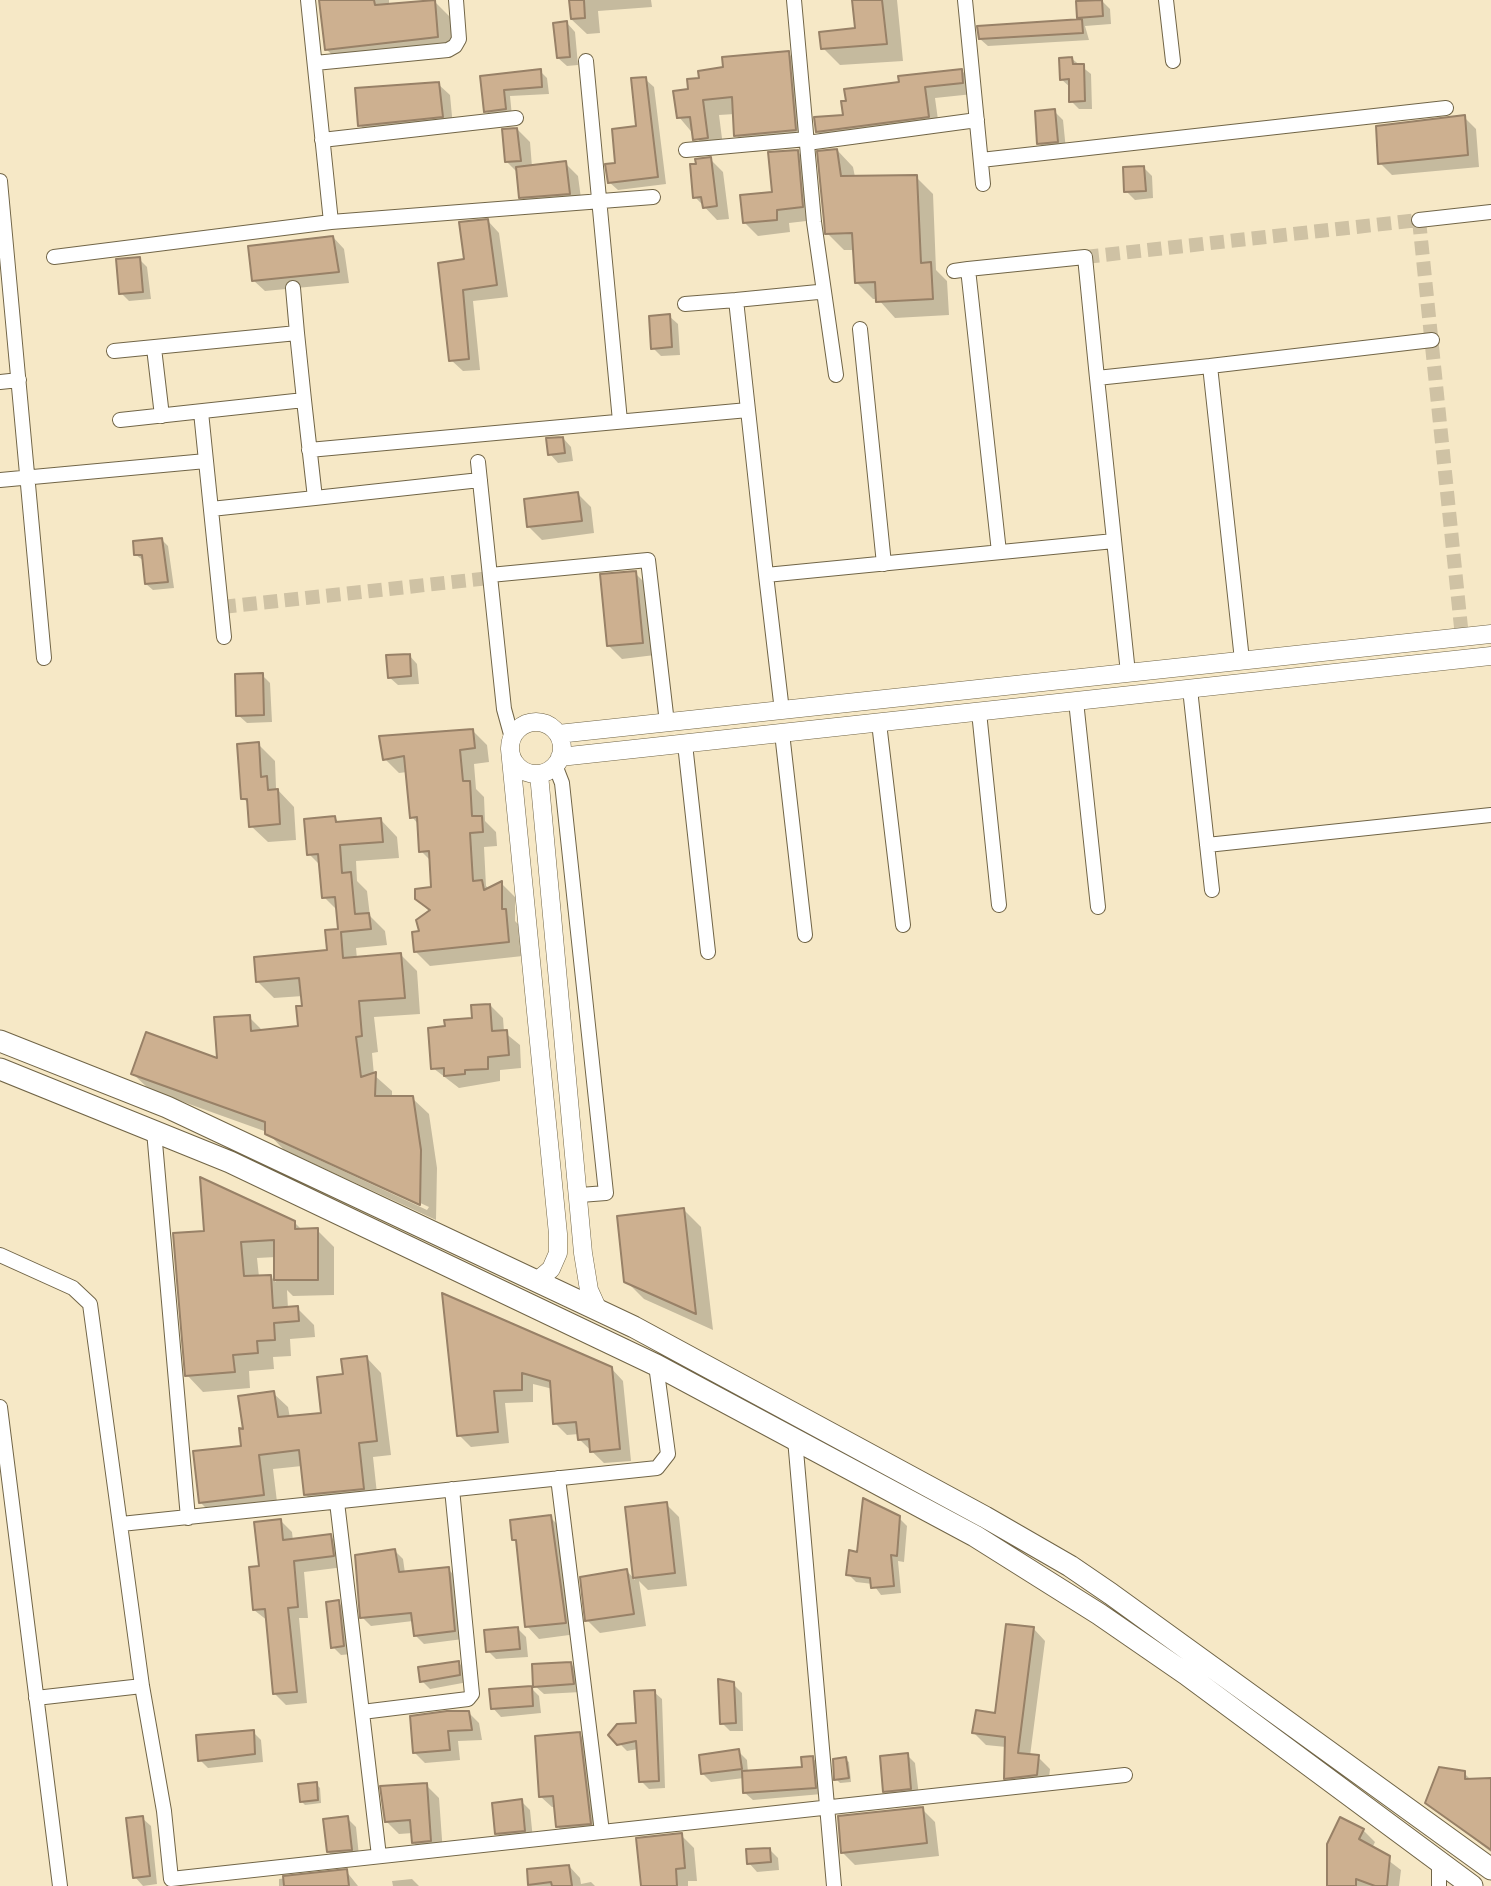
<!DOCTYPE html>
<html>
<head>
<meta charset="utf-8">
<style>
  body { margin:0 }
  canvas { display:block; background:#f6e8c6 }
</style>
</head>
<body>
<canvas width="1491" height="1886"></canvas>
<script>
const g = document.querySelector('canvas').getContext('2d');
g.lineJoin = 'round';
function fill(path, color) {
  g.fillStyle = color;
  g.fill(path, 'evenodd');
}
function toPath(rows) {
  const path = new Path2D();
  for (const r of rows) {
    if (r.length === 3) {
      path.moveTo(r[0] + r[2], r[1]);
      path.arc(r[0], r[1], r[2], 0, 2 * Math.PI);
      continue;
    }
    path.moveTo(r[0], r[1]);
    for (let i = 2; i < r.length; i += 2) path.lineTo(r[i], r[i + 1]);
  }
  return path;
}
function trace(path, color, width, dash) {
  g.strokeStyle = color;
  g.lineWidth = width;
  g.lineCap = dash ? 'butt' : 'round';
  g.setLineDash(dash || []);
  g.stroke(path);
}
fill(toPath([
  [321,0,389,0,389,5,434,1,451,18,455,54,344,66,326,49],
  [569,0,651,0,652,7,598,11,600,33,587,34,571,19],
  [854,0,897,0,903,61,840,65,823,48,857,30],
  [1077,0,1101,0,1110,9,1111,24,1085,26,1089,40,988,46,980,39,979,27,1082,21,1078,17],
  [567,23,575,32,578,65,567,66,558,58],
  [788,53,805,70,812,146,752,152,736,135,735,114,719,115,724,154,711,155,679,117,701,79],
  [1071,58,1091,74,1092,109,1079,109,1071,101,1071,88,1061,79],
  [961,70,972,81,973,94,935,98,939,127,828,142,817,131,901,83],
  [540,71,547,78,549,94,510,96,512,116,493,118,486,111,482,77],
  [645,79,654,87,666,184,618,190,609,182,637,128],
  [438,84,450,95,453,127,371,137,360,125],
  [1054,111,1063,120,1066,150,1047,152,1039,143],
  [1464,117,1476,129,1479,167,1392,175,1380,163],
  [517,129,530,142,532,167,565,163,578,176,582,206,534,210,521,197,518,173,507,162],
  [837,150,853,167,855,177,916,177,933,194,936,270,947,281,949,315,895,318,878,299,873,299,856,282,855,250,844,250,827,233],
  [797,151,810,164,815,220,789,223,790,232,758,236,745,223,774,193],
  [710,159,723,172,729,219,717,220,695,197],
  [1144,168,1152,176,1153,198,1135,200,1126,191],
  [488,221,499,233,508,297,473,301,480,370,463,371,451,360,466,261],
  [333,237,344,249,349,283,265,291,253,280],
  [139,259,147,267,151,299,129,301,121,293],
  [669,316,678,324,680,355,661,356,653,348],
  [563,438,571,447,573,461,558,463,550,454],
  [578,494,591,507,594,533,542,540,529,527],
  [162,540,168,546,174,588,153,590,146,584,144,561,136,555],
  [635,573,648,586,655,655,622,659,609,646],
  [409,655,417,664,419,684,398,685,389,677],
  [262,675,270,683,272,722,247,723,238,715],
  [473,731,487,745,489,762,474,764,476,789,484,797,485,821,496,832,497,846,484,847,486,886,489,889,501,883,515,897,515,921,520,926,523,956,430,966,415,951,430,912,417,899,432,888,431,861,421,851,419,825,412,817,407,772,399,773,385,759],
  [258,744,275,761,276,788,294,807,296,840,268,842,251,826,249,804,243,798],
  [335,818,340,824,381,820,397,837,399,858,356,861,357,881,367,891,370,916,385,931,387,945,356,948,357,959,401,955,417,971,420,1014,374,1017,378,1052,372,1053,374,1075,392,1091,392,1098,412,1098,429,1114,437,1168,436,1220,284,1150,267,1132,150,1090,133,1074,219,1060,249,1017,264,1032,300,1028,303,996,274,998,258,982,328,952,340,931,338,911,324,897,321,866,309,854],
  [281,1139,429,1207,427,1210,281,1142],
  [490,1005,503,1018,504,1032,520,1045,521,1068,500,1070,500,1081,459,1088,433,1068],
  [684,1210,701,1227,713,1330,644,1299,626,1281],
  [294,1222,302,1230,317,1230,334,1247,334,1295,293,1296,287,1290,288,1309,297,1308,314,1325,315,1337,290,1339,291,1356,273,1357,274,1369,249,1371,250,1388,203,1392,187,1375,175,1235],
  [276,1257,276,1282,270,1276,259,1277,257,1258],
  [444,1295,611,1368,623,1381,631,1461,604,1463,579,1439,579,1434,567,1435,555,1423,553,1389,533,1384,533,1402,505,1403,509,1443,471,1447,459,1435],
  [367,1358,381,1373,391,1455,373,1457,378,1503,320,1509,305,1494,302,1466,273,1469,278,1510,215,1517,200,1502,243,1447,245,1431,273,1393,288,1407,290,1418,323,1414,345,1376],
  [666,1504,679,1517,687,1586,648,1590,639,1581,646,1626,600,1633,587,1620,627,1571,635,1580,627,1508],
  [550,1517,562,1529,577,1634,539,1639,527,1626,518,1543,514,1539],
  [899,1518,907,1526,904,1562,898,1561,901,1593,881,1595,873,1584,856,1582,848,1574,859,1554],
  [280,1520,292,1532,293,1541,330,1536,342,1547,344,1567,304,1572,308,1618,299,1618,307,1703,286,1705,275,1694,268,1621,254,1610,261,1568],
  [395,1551,403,1559,405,1573,448,1569,457,1578,463,1639,424,1644,415,1635,413,1621,371,1626,362,1617],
  [338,1602,347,1611,352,1654,341,1655,333,1647],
  [1033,1628,1045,1641,1030,1756,1038,1757,1050,1769,1048,1786,1017,1790,1005,1778,1006,1747,986,1745,974,1733,997,1715],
  [518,1629,526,1637,528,1657,496,1659,488,1651],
  [458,1662,467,1671,468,1682,430,1689,422,1681],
  [570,1663,579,1672,581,1692,544,1694,535,1686],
  [733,1684,742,1693,743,1731,730,1731,722,1723],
  [531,1688,539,1696,541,1713,501,1717,493,1708],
  [654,1692,662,1699,665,1788,649,1789,641,1781,638,1749,627,1751,611,1735,638,1724],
  [468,1712,479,1723,482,1740,458,1741,460,1760,425,1763,415,1753],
  [253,1732,261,1740,263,1762,208,1768,200,1760],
  [579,1734,590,1745,601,1834,568,1837,558,1827,556,1807,552,1807,541,1797],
  [738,1751,747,1760,748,1773,803,1768,812,1758,820,1765,822,1794,753,1800,745,1793,744,1778,711,1782,703,1774],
  [907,1755,915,1763,919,1796,893,1799,885,1791],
  [845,1759,849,1762,851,1782,840,1783,836,1779],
  [1464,1773,1472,1781,1491,1780,1491,1852,1427,1803],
  [316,1784,320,1788,321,1803,305,1805,301,1801],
  [426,1785,439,1798,443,1853,426,1855,413,1842,413,1833,399,1834,386,1821],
  [521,1801,530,1810,533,1839,505,1842,497,1833],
  [922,1809,935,1822,939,1856,855,1865,842,1852],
  [142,1818,151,1826,157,1884,143,1886,135,1877],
  [347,1818,356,1827,359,1856,337,1860,328,1852],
  [1363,1830,1375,1842,1372,1848,1401,1870,1399,1886,1328,1886],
  [681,1835,694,1848,697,1881,688,1881,688,1886,643,1886],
  [770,1850,778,1858,779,1870,757,1872,749,1863],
  [569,1866,580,1878,581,1884,591,1882,595,1886,530,1886,529,1871],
  [346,1871,358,1886,279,1886,279,1879],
  [412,1879,419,1886,393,1886,392,1881]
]), '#0003');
const building = toPath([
  [319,0,374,0,375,5,435,0,438,37,325,50,319,0],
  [569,0,584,0,585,18,571,19,569,0],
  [852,0,882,0,887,44,821,49,819,32,855,28,852,0],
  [1102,0,1103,16,1077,18,1076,1,1102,0],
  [1082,19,1083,33,979,39,977,26,1082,19],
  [567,21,570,57,557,58,553,23,567,21],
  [789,51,796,130,734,136,732,97,703,100,708,138,693,140,690,117,677,118,673,91,688,89,687,79,699,78,698,71,723,67,722,57,789,51],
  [1072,57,1073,64,1084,64,1085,101,1069,102,1069,79,1060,80,1059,58,1072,57],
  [541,69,542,87,504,90,506,109,484,112,480,76,541,69],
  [962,69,963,83,925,87,929,117,816,132,814,117,843,115,841,101,846,101,844,89,899,82,898,76,962,69],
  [646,77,658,177,608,183,605,164,615,163,612,129,636,126,631,78,646,77],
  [439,82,443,117,358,126,355,88,439,82],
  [1055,109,1058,142,1037,144,1035,111,1055,109],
  [1465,115,1468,155,1378,164,1376,126,1465,115],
  [517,128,521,161,505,162,502,129,517,128],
  [837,149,841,176,917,175,921,263,931,262,933,299,876,302,875,282,855,283,852,233,825,234,824,221,817,151,837,149],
  [798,150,803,207,777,210,777,220,743,223,740,195,772,192,768,152,798,150],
  [711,157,717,206,703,208,701,197,693,198,690,164,696,164,695,159,711,157],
  [566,161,570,194,519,198,516,167,566,161],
  [1144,166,1146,191,1124,192,1123,167,1144,166],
  [488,219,497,285,463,290,469,359,449,361,438,263,464,259,459,222,488,219],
  [333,236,339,272,252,281,248,246,333,236],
  [140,257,143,292,119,294,116,259,140,257],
  [670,314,672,347,651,349,649,316,670,314],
  [563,437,565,453,548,455,546,438,563,437],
  [578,492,582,521,527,527,524,499,578,492],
  [162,538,168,582,145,584,142,555,134,555,133,541,162,538],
  [636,571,643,643,607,646,600,574,636,571],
  [410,654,411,676,388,678,386,655,410,654],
  [263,673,264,715,236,716,235,674,263,673],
  [473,729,475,748,460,750,463,781,470,781,472,816,482,816,483,832,470,833,473,881,482,880,484,890,502,881,502,909,506,909,509,942,414,952,412,932,419,931,416,920,430,910,415,899,415,889,431,887,429,851,419,852,417,817,410,818,404,756,383,760,379,736,473,729],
  [259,742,261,777,267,776,268,790,278,789,280,824,249,827,247,799,241,799,237,744,259,742],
  [335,816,336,822,381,818,383,842,340,845,342,873,351,872,355,914,369,913,371,929,341,932,343,958,401,953,405,998,359,1001,362,1036,356,1037,361,1077,376,1072,375,1096,413,1096,421,1150,420,1205,265,1134,265,1122,131,1074,146,1032,217,1058,214,1017,250,1015,251,1031,298,1026,296,1006,302,1006,299,978,256,982,254,957,327,950,325,930,338,929,335,897,322,898,318,854,307,855,304,819,335,816],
  [490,1004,492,1031,507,1030,509,1055,488,1057,488,1069,465,1070,465,1074,444,1076,444,1068,431,1069,428,1028,445,1026,444,1020,472,1018,471,1005,490,1004],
  [200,1177,295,1221,295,1229,318,1228,318,1280,274,1280,274,1240,241,1242,244,1276,271,1275,273,1308,298,1306,299,1321,274,1323,275,1340,257,1341,258,1353,233,1355,235,1372,185,1376,173,1233,204,1231,200,1177],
  [684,1208,696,1314,624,1282,617,1216,684,1208],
  [442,1293,612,1367,620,1449,590,1452,589,1439,578,1440,576,1422,553,1424,550,1381,522,1373,522,1390,494,1391,498,1432,457,1436,442,1293],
  [367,1356,377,1441,359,1443,364,1489,304,1495,299,1450,259,1455,264,1495,199,1503,193,1451,241,1446,239,1428,243,1429,238,1396,274,1391,278,1417,321,1413,317,1377,343,1374,341,1359,367,1356],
  [863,1498,900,1516,897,1556,891,1555,894,1586,871,1588,870,1578,846,1575,849,1550,857,1552,863,1498],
  [667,1502,675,1573,633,1578,625,1507,667,1502],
  [551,1515,566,1623,525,1627,516,1540,512,1540,510,1520,551,1515],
  [281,1519,283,1540,331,1534,334,1556,294,1561,298,1607,288,1608,297,1692,273,1694,265,1609,253,1610,249,1567,259,1566,254,1522,281,1519],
  [395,1549,399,1572,449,1567,455,1631,414,1636,411,1613,360,1618,355,1555,395,1549],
  [627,1569,634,1614,585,1621,580,1577,627,1569],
  [339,1600,344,1646,331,1648,326,1602,339,1600],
  [1006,1624,1034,1627,1018,1753,1039,1755,1037,1775,1004,1779,1005,1737,972,1733,976,1710,995,1713,1006,1624],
  [518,1627,520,1649,486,1652,484,1630,518,1627],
  [459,1661,460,1675,420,1682,418,1667,459,1661],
  [571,1662,574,1684,533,1687,532,1664,571,1662],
  [718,1679,734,1682,736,1723,720,1724,718,1679],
  [532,1686,533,1706,491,1709,489,1689,532,1686],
  [655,1690,659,1781,639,1782,636,1741,617,1745,608,1735,617,1724,636,1723,634,1691,655,1690],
  [447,1711,469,1711,472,1730,448,1731,450,1750,413,1753,410,1716,447,1711],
  [254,1730,255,1754,198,1761,196,1735,254,1730],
  [580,1732,591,1824,556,1827,553,1796,539,1797,535,1736,580,1732],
  [739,1749,742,1769,701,1774,699,1755,739,1749],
  [908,1753,911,1789,883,1792,880,1756,908,1753],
  [813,1756,816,1788,743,1793,742,1771,802,1767,801,1757,813,1756],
  [846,1757,849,1778,834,1780,833,1759,846,1757],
  [1439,1767,1465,1771,1465,1779,1491,1778,1491,1850,1425,1803,1439,1767],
  [317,1782,318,1800,300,1802,298,1784,317,1782],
  [427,1783,431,1841,412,1843,410,1820,385,1822,380,1786,427,1783],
  [522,1799,525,1831,495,1834,492,1803,522,1799],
  [923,1807,927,1843,841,1853,838,1816,923,1807],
  [143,1816,150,1876,133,1878,126,1818,143,1816],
  [348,1816,352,1850,327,1852,323,1819,348,1816],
  [1340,1817,1364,1829,1359,1839,1390,1856,1387,1886,1375,1886,1356,1879,1356,1886,1327,1886,1327,1844,1340,1817],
  [682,1833,685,1868,676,1869,677,1886,641,1886,636,1838,682,1833],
  [770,1848,771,1862,747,1864,746,1849,770,1848],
  [569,1865,572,1886,552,1886,551,1882,528,1885,527,1869,569,1865],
  [347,1869,349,1886,284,1886,283,1876,347,1869]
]);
fill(building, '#cdb090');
trace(building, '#988167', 2);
trace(toPath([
  [1085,257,1419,220,1462,637],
  [222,607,490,578]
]), '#cfc2a4', 14, [14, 7]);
const minor = toPath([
  [308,0,331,222],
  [794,0,814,222,836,375],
  [965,0,983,184],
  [1166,0,1173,61],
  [586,61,620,421],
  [315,63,448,50,455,46,459,39,456,0],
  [322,140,516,118],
  [807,143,977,120],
  [686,150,807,139],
  [981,160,1446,108],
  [0,181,44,658],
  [1419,220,1491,212],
  [54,257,331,222,653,197],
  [954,271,968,269],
  [685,304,736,300],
  [860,329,884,564],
  [297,333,304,400],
  [154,348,162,416],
  [114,351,297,333,293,288],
  [1210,366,1432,340],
  [0,382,19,380],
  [201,412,224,637],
  [120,420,304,400,315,498,211,509],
  [309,450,748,410],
  [478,462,504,709,512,738],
  [0,480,206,461],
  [315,498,480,480],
  [999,552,968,269,1085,257,1097,378],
  [490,575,648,560,667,723],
  [766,575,736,300,818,292],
  [1128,673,1097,378,1210,366,1242,660],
  [1190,689,1212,890],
  [1076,701,1098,907],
  [782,711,766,575,1114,541],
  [979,712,999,905],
  [879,723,903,925],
  [782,733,805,935],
  [685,744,708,952],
  [555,765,562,783,606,1193,580,1195],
  [1207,845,1491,815],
  [154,1131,188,1518],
  [0,1255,73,1288,90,1304,142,1686,164,1811,171,1879,1125,1775],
  [0,1407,60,1886],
  [795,1439,834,1886],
  [558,1478,602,1832],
  [337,1502,379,1856],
  [121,1524,657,1468,668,1454,656,1365],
  [36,1698,142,1686],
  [362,1712,468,1699,472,1694,452,1489],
  [1439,1886,1439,1862]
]);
const tertiary = toPath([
  [536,748,26],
  [558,734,1491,634],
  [510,749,558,1234,558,1253,551,1269,537,1281],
  [560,757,1491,656],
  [539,774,583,1253,589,1290,598,1310]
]);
const secondary = toPath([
  [0,1041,167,1107,634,1327,985,1517,1070,1566,1111,1594,1491,1869],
  [0,1069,230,1162,656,1365,975,1536,1099,1614,1186,1674,1472,1886]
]);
trace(minor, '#716547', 16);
trace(tertiary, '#716547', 19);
trace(secondary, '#716547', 23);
trace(minor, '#fff', 14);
trace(tertiary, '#fff', 18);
trace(secondary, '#fff', 21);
</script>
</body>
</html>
